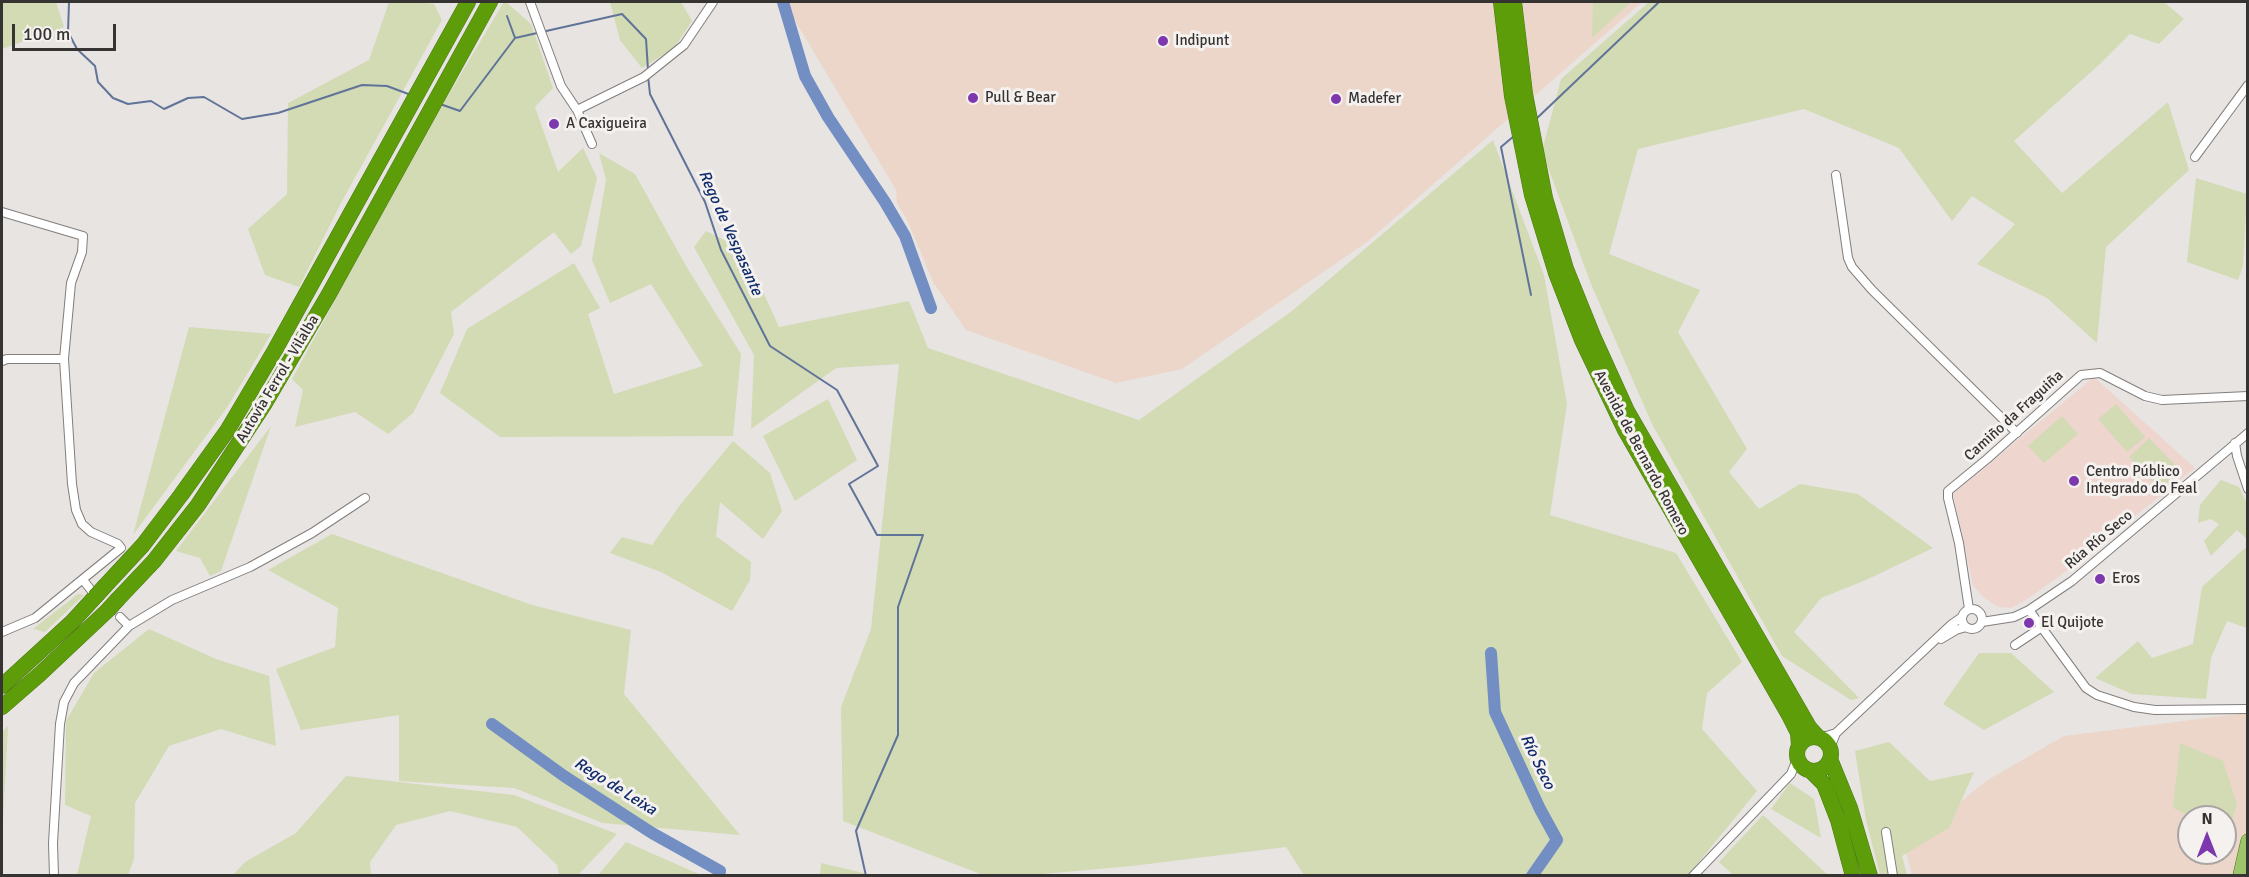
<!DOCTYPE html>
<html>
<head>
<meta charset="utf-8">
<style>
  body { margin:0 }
  #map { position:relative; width:2249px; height:877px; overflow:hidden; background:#e8e4e2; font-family:Signika,sans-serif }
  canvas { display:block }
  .frame { position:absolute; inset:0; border:3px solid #353433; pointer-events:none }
  .north { position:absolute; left:2177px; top:805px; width:60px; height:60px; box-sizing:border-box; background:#f5f1ef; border:2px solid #a8a5a4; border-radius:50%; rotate:0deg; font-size:16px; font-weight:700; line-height:24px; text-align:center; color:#353433 }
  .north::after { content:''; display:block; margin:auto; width:21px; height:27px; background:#7c38ac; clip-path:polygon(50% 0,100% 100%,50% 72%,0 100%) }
  .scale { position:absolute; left:12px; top:24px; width:104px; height:27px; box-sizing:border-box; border:3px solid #353433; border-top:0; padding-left:8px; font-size:18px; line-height:21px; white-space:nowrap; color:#353433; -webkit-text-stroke:4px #f5f1ef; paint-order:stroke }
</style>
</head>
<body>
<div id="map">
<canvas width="2249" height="877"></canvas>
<div class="frame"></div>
<div class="north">N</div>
<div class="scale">100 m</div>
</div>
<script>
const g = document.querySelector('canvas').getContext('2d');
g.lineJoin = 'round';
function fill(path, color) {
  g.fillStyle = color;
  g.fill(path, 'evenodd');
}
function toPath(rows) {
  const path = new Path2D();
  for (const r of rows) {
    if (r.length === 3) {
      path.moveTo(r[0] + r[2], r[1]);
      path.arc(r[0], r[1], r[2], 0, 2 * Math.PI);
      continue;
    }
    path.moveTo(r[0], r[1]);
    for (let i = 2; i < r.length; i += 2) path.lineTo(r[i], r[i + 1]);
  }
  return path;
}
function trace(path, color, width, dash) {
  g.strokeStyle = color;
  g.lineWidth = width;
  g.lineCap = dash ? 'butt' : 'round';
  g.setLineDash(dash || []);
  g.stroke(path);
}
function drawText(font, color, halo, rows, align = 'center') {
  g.font = font + ' Signika,sans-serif';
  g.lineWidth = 6;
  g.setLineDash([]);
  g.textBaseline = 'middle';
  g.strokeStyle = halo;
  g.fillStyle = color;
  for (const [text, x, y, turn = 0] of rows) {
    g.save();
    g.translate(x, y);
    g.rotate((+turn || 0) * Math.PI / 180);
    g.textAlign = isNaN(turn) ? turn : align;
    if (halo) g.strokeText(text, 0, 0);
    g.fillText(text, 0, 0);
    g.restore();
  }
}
fill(toPath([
  [784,2,1642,2,1367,242,1182,369,1116,383,966,330,933,282,908,222,897,203,896,190],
  [2247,713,2247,875,1912,875,1905,848,1986,781,2064,736],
  [2189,817,2225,817,2225,853,2189,853]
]), '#ecd6c9');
fill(toPath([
  [2094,377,2195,468,2069,569,2029,598,2011,608,1998,607,1982,596,1973,585,1953,494]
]), '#eed5ce');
fill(toPath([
  [2,2,56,2,64,27,2,49],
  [389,2,416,2,434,4,442,20,341,203,299,287,265,275,248,229,287,194,288,103,369,60],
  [504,2,506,2,531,24,553,88,535,107,558,172,583,148,597,178,581,246,571,254,554,232,451,312,454,334,413,413,388,434,355,412,295,427,303,390,292,379,438,112],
  [610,2,681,2,692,21,674,48,642,68,620,40],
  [1593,2,1631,2,1592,38],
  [1649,2,2164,2,2184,19,2159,44,2130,34,2101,63,2014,141,2062,193,2168,102,2189,170,2106,247,2097,343,2047,298,1977,264,2015,224,1972,196,1952,221,1899,148,1804,109,1638,149,1609,254,1700,290,1678,332,1747,449,1729,472,1759,509,1800,484,1858,494,1933,548,1866,580,1821,598,1794,632,1859,698,1851,700,1782,656,1652,424,1591,284,1542,151,1561,79],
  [1493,140,1544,275,1567,404,1550,515,1676,553,1742,662,1707,693,1702,729,1757,791,1688,875,1304,875,1286,847,1132,866,1031,875,983,875,843,821,841,707,871,629,899,364,836,368,751,429,754,355,694,247,706,231,744,250,779,327,909,301,928,348,1139,420,1292,311],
  [599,153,635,174,686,266,741,354,733,436,500,437,440,393,467,329,574,263,600,308,588,314,614,394,703,366,651,284,610,303,592,260,606,180],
  [2196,178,2247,194,2243,266,2238,280,2187,262],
  [189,327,271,334,228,406,133,535],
  [828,399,857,460,795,501,763,436],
  [2116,404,2145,437,2127,452,2098,419],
  [2062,416,2078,434,2044,463,2028,446],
  [271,426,221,571,210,576,200,558,176,551],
  [2149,438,2180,470,2160,489,2129,457],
  [733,441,770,473,782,511,763,539,720,502,716,536,751,562,750,580,732,611,661,572,610,553,622,537,652,545,680,505],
  [2221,480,2239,487,2247,504,2247,539,2237,530,2211,556,2204,541,2219,524,2211,519,2198,523,2200,505],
  [332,534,532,605,631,630,624,694,740,835,603,823,514,788,399,781,399,715,301,730,276,669,335,647,338,608,268,570],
  [2245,548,2248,550,2247,628,2227,621,2211,658,2206,699,2132,694,2095,678,2138,641,2152,658,2193,644,2202,587],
  [78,594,84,595,45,632,33,629],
  [149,629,216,659,269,676,276,746,221,729,169,746,135,803,134,859,128,875,77,875,91,816,65,805,66,721,94,673],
  [1979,653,2011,653,2054,692,1984,730,1943,704],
  [8,726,2,839,2,732],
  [1889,742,1930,781,1974,772,1949,828,1902,856,1907,875,1880,875,1866,820,1855,751],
  [2180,743,2223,761,2237,804,2228,833,2225,832,2225,817,2192,817,2173,808],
  [346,776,514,795,617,834,578,875,559,875,557,865,517,827,450,811,396,825,370,862,371,875,233,875,245,862,296,833],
  [1790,783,1814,799,1821,838,1771,809],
  [1763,815,1828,875,1733,875,1719,862],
  [626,842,701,875,598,875],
  [821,863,872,875,820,875]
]), '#d2dbb4');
trace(toPath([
  [69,2,68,32,77,49,95,66,98,82,113,98,128,104,151,101,164,109,188,98,204,97,242,119,278,113,362,85,387,86,411,95],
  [507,16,515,38,622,14,646,39,648,70],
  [648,76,650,94,705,202,721,250,770,346,837,390,878,466,849,484,877,535,923,535,898,607,898,735,856,831,866,876],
  [440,104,460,111,515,38],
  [1535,120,1659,2],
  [1514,136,1501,147,1531,295]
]), '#607398', 2);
trace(toPath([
  [783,2,805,76,828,117,885,202,905,236,931,308],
  [1491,653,1495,712,1540,809,1557,840,1532,876],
  [492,724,564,776,652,833,720,871,719,876]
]), '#728ec3', 12);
const street = toPath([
  [530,2,561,86,577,110,592,144],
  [577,110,644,77,684,45,713,2],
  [2195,157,2248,85],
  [1836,175,1848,258,1852,267,1872,290,2017,433],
  [2,212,83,236,82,252,71,283,64,359,72,484,76,510,82,524,91,532,118,544,121,548,35,618,2,632],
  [2,361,7,359,64,359],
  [2235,443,2237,456,2248,489],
  [83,580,91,590],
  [1972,619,10],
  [1969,609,1959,543,1948,498,1948,491,1987,459,2081,375,2100,373,2145,396,2162,400,2248,396],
  [2029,610,2086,688,2097,695,2134,707,2155,710,2248,709],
  [120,617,129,626],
  [1982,622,2014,617,2029,610,2072,581,2248,433],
  [1941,639,1956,630,1966,627],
  [2015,645,2042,627],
  [1820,738,1836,733,1952,624,1962,617],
  [1830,748,1836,733],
  [1886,832,1893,876],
  [54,876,53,843,60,724,64,702,74,683,129,626,172,600,250,567,312,533,365,498],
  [1693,876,1791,774,1797,759]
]);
const primary = toPath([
  [2240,876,2248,841]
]);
const highway = toPath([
  [1501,2,1512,96,1532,195,1556,273,1582,340,1625,430,1789,715,1798,733,1799,745],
  [1514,2,1525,94,1545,198,1566,269,1593,336,1627,411,1809,727,1818,737],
  [105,586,143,545,181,495,227,431,275,350,468,2],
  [118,599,154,561,198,505,265,403,329,294,490,2],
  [2,686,72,622,95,597],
  [2,707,40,674,108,610],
  [1814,754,17],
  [1830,759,1850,808,1870,876],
  [1811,771,1824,784,1838,820,1853,876]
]);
trace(street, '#827e7c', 10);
trace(primary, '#4f7818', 15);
trace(highway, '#4f7818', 16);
trace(street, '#fff', 8);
trace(primary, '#9ec46c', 14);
trace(highway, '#5d9d0a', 15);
const highwayBridge = toPath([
  [95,597,105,586],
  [108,610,118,599]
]);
trace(highwayBridge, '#4f7818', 16, []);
trace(highwayBridge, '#5d9d0a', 15);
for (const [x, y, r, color] of [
  [1163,41,6,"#7c38ac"],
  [973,98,6,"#7c38ac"],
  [1336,99,6,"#7c38ac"],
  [554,124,6,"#7c38ac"],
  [2074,481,6,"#7c38ac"],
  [2100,579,6,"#7c38ac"],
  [2029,623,6,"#7c38ac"]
]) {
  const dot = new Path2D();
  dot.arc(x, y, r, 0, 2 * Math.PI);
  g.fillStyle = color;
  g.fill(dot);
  trace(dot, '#f5f1ef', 2);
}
drawText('15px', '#353433', '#f5f1ef', [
  ["Indipunt",1175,41],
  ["Pull & Bear",985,98],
  ["Madefer",1348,99],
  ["A Caxigueira",566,124],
  ["Centro Público",2086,472],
  ["Integrado do Feal",2086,489],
  ["Eros",2112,579],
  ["El Quijote",2041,623]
], 'left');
drawText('15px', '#353433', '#f5f1ef', [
  ["Autovía Ferrol - Vilalba",278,379,-59],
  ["Camiño da Fraguiña",2014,416,-42],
  ["Avenida de Bernardo Romero",1641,453,62],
  ["Rúa Río Seco",2099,540,-40]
]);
drawText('italic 16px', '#0f2b6b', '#f5f1ef', [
  ["Rego de Vespasante",730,233,66],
  ["Río Seco",1537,762,64],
  ["Rego de Leixa",615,787,32]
]);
</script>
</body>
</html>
